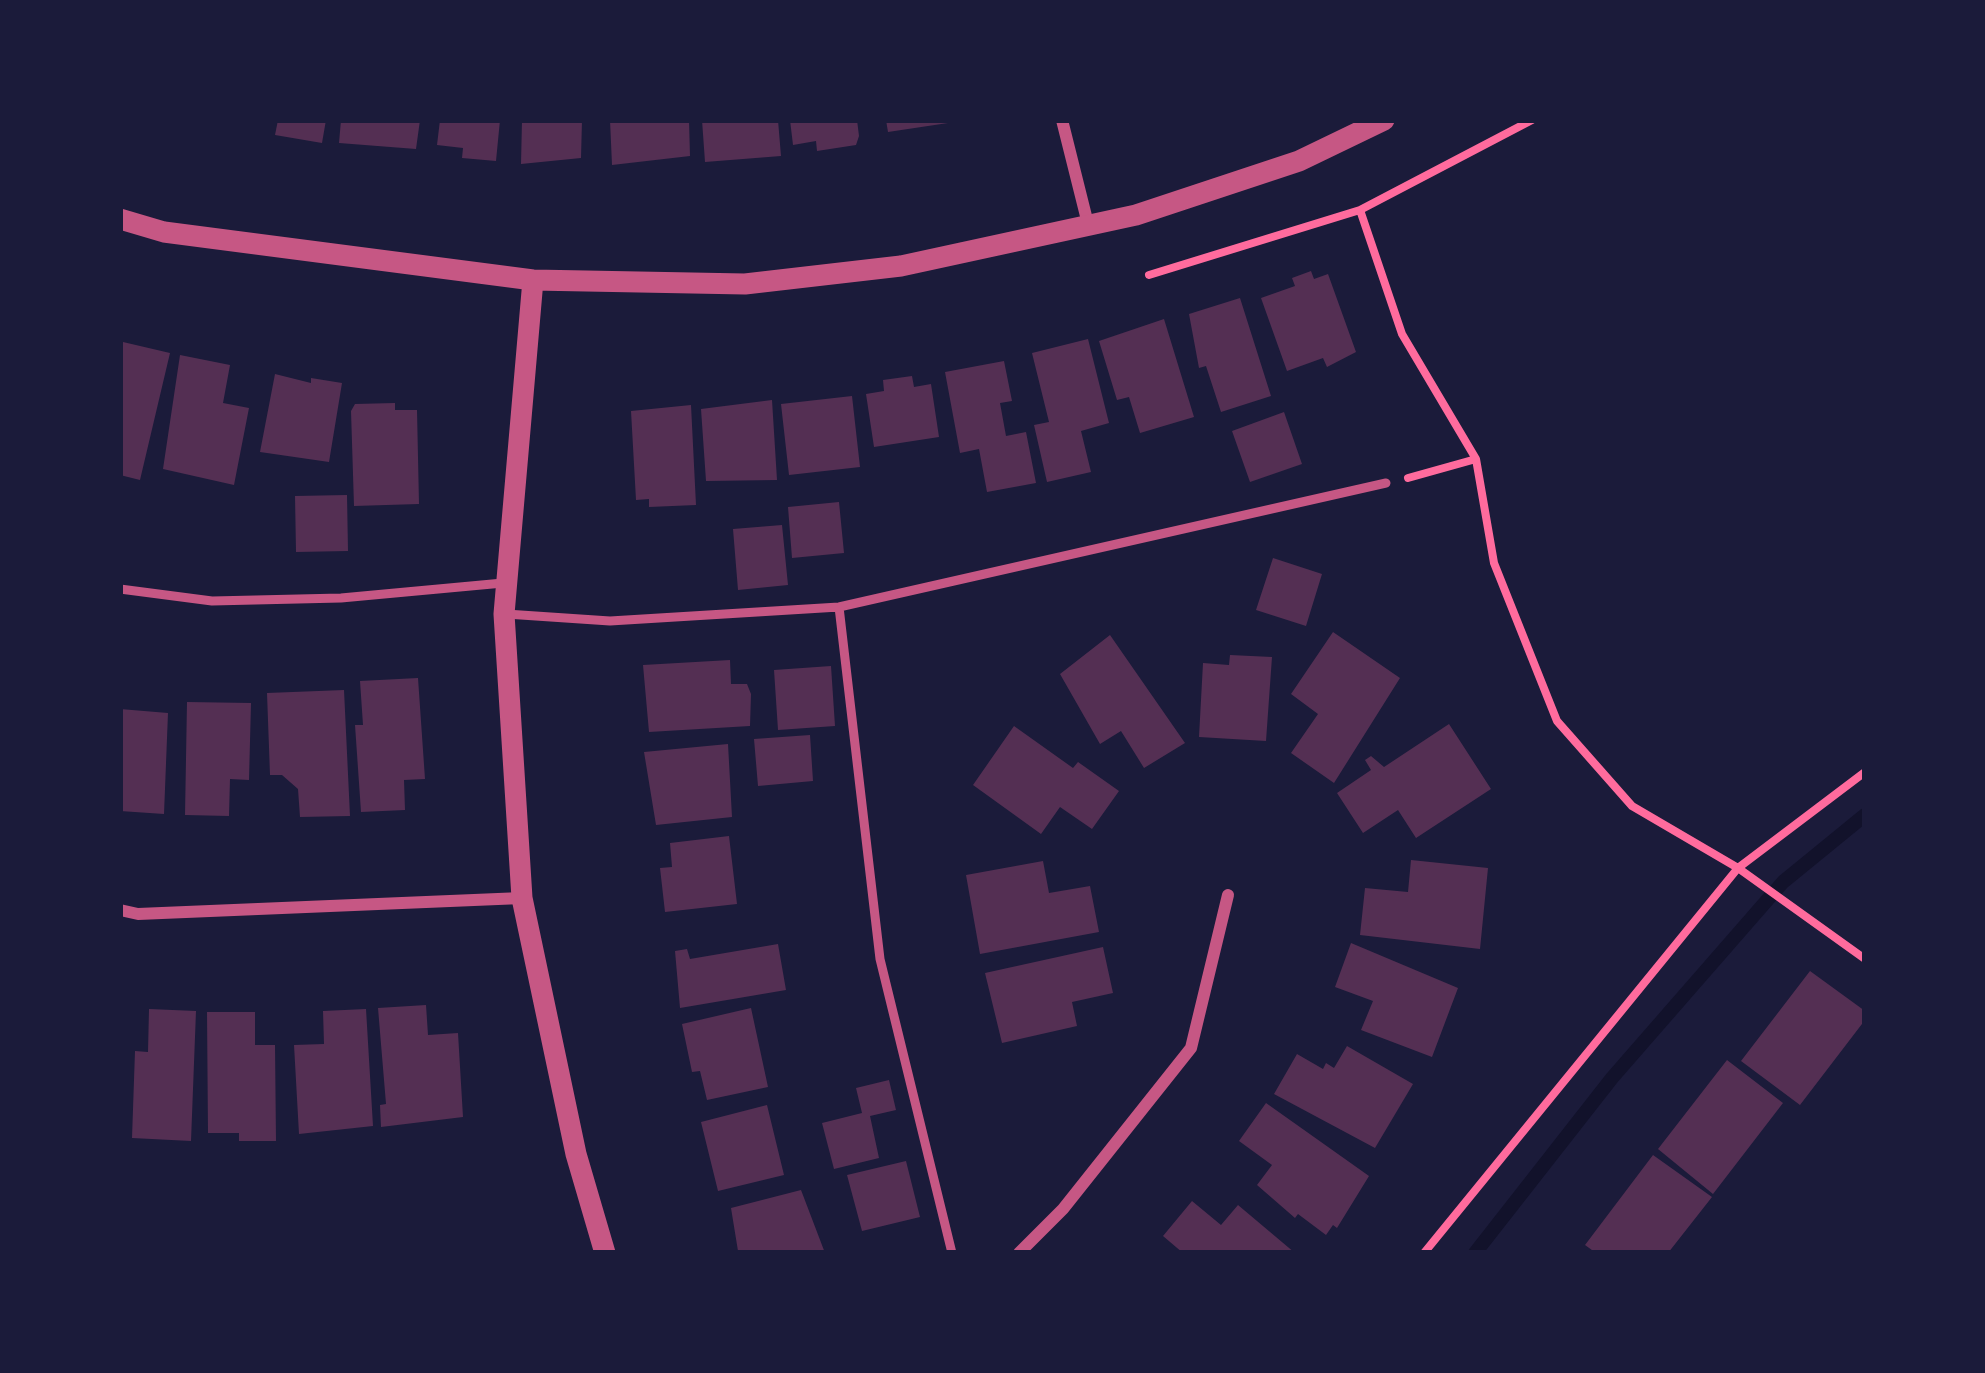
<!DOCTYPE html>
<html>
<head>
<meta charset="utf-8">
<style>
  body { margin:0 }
  #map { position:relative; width:1985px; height:1373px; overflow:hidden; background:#1b1b3a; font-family:"IBM Plex Sans",sans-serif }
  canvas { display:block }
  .frame { position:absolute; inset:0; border:123px solid #1b1b3a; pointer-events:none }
</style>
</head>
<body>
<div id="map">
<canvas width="1985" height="1373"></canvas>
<div class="frame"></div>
</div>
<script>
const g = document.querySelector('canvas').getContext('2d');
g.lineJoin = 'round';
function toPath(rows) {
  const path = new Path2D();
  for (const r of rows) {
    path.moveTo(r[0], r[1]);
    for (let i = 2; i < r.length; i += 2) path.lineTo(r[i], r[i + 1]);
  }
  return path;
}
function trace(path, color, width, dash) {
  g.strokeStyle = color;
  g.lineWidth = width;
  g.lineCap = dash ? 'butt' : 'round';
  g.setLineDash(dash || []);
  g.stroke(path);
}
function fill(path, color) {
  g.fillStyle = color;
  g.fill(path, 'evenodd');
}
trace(toPath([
  [1475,1253,1612,1078,1783,882,1865,815]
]), '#12122b', 14);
fill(toPath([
  [278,120,326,120,322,143,275,135],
  [341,120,420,120,416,149,339,143],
  [440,120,500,120,496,161,462,158,463,148,437,145],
  [522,120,582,120,581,158,521,164],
  [610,120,689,120,690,156,612,165],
  [702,120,778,120,781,156,705,162],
  [790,120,857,120,859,136,856,145,817,151,816,141,793,145],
  [886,120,948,120,948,123,888,132],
  [1311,271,1314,279,1328,274,1356,352,1327,367,1323,358,1287,371,1261,298,1295,286,1292,278],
  [1240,298,1271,396,1221,412,1206,366,1199,368,1189,314],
  [1164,319,1194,417,1140,433,1129,397,1117,400,1099,341],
  [1088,339,1109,423,1081,431,1091,472,1047,482,1034,425,1049,422,1032,353],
  [123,342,170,353,140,480,120,475],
  [180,355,230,365,223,403,249,408,234,485,163,469],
  [1004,361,1012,401,1000,403,1006,436,1026,432,1036,483,987,492,979,449,960,453,945,372],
  [275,374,311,383,311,378,342,383,329,462,260,452],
  [912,376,914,387,931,384,939,437,874,447,866,394,884,391,883,380],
  [852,396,860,467,789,475,781,404],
  [772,400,777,480,706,481,701,409],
  [395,403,395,410,417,410,419,504,354,506,351,411,355,404],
  [691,405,696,505,649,507,649,499,636,500,631,411],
  [1284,412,1302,464,1250,482,1232,431],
  [347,495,348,551,296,552,295,496],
  [839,502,844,553,792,558,788,507],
  [782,525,788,585,738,590,733,529],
  [1273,558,1322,574,1306,626,1256,610],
  [1333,632,1400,678,1334,783,1291,753,1318,714,1291,694],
  [1110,635,1185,743,1144,768,1121,731,1100,744,1060,674],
  [1230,655,1272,657,1266,741,1199,737,1203,663,1229,665],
  [730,660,731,684,747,684,751,694,750,726,649,732,643,665],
  [831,666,835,726,778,730,774,670],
  [418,678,425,779,404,780,405,810,361,812,355,725,363,725,360,681],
  [344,690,350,816,300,817,298,789,282,775,270,775,267,693],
  [187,702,251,703,249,780,230,779,229,816,185,815],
  [120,709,168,713,164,814,120,811],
  [1449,724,1491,789,1416,838,1398,810,1363,833,1337,793,1371,770,1365,760,1371,756,1384,767],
  [1014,726,1073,768,1078,762,1119,791,1092,829,1060,807,1041,834,973,785],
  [810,735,813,781,758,786,754,739],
  [728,744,732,817,656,825,644,752],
  [729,836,737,904,665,912,660,868,672,867,670,843],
  [1411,860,1488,868,1480,949,1360,935,1365,888,1408,892],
  [1043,861,1049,893,1090,886,1099,932,980,954,966,875],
  [1351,943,1458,988,1432,1057,1361,1030,1373,1001,1335,987],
  [778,944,786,990,680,1008,675,951,687,949,690,959],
  [1103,947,1113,993,1072,1002,1077,1026,1002,1043,985,973],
  [1810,971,1865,1011,1865,1020,1800,1105,1741,1061],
  [426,1005,428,1035,458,1033,463,1117,381,1127,380,1105,386,1104,378,1008],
  [751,1008,768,1087,707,1100,700,1071,692,1072,682,1024],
  [149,1009,196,1011,191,1141,132,1138,135,1051,148,1052],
  [366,1009,373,1126,299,1134,294,1045,324,1044,323,1011],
  [207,1012,255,1012,255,1045,275,1045,276,1141,239,1141,239,1133,208,1133],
  [1347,1046,1413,1084,1375,1148,1274,1094,1297,1054,1323,1069,1326,1063,1334,1068],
  [1727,1060,1783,1103,1713,1194,1658,1149],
  [889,1080,896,1110,870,1116,879,1158,834,1169,822,1123,862,1113,856,1088],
  [1266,1103,1369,1176,1337,1228,1333,1225,1326,1235,1298,1214,1295,1218,1257,1185,1272,1165,1239,1141],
  [767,1105,784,1175,718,1191,701,1122],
  [1653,1155,1712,1197,1668,1253,1596,1253,1585,1245],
  [906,1161,920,1217,862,1231,847,1175],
  [801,1190,825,1253,738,1251,731,1208],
  [1192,1201,1221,1225,1238,1205,1295,1253,1183,1253,1163,1236]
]), '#542f53');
trace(toPath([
  [1360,210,1402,334,1476,459,1494,563,1557,721,1632,806,1738,868,1865,959],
  [1149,275,1360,210,1532,120],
  [1408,478,1476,459],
  [1424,1253,1738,868,1865,772]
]), '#ff6b9d', 8);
trace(toPath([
  [120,589,212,601,341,598,503,583],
  [839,607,880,959,952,1253],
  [506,614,610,621,839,607,1386,483]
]), '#c65784', 9);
trace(toPath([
  [1062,120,1088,224],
  [120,910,138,914,522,898],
  [1019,1253,1063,1209,1191,1048,1228,895]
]), '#c65784', 12);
trace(toPath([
  [120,219,164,232,533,280,745,284,901,266,1136,215,1299,161,1384,120],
  [533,280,504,614,522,898,576,1154,605,1253]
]), '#c65784', 21);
</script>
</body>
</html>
